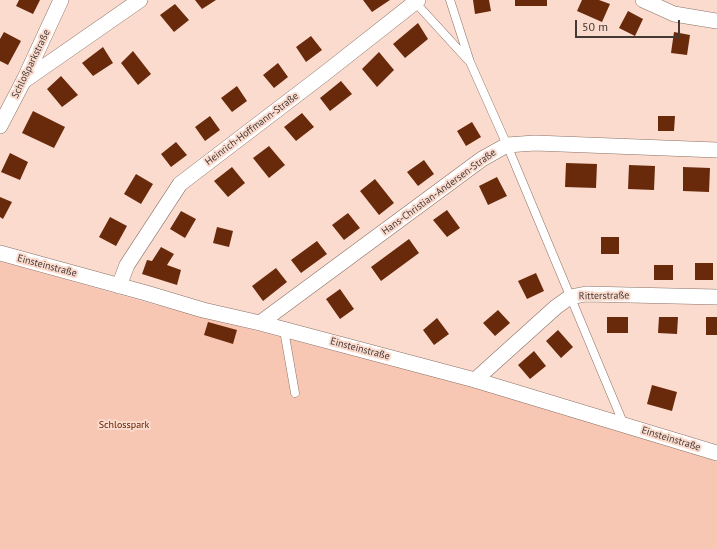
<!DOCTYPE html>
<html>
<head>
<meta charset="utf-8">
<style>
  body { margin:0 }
  #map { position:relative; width:717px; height:549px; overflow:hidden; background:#fadbce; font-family:"PT Sans",sans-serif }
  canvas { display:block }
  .scale { position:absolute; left:575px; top:20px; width:105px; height:18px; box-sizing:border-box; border:2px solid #453934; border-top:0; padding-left:5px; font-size:12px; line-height:14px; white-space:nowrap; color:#453934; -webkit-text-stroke:3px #fadbce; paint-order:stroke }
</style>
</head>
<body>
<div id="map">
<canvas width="717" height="549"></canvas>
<div class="scale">50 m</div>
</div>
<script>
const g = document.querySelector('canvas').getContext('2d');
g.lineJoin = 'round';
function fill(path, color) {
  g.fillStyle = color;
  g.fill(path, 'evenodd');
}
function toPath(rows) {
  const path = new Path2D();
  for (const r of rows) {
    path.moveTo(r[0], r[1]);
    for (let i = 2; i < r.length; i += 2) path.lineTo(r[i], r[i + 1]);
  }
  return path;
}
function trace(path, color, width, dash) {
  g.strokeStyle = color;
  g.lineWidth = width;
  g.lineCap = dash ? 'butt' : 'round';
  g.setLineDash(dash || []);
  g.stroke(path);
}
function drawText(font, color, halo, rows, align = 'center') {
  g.font = font + ' "PT Sans",sans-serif';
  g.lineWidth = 4;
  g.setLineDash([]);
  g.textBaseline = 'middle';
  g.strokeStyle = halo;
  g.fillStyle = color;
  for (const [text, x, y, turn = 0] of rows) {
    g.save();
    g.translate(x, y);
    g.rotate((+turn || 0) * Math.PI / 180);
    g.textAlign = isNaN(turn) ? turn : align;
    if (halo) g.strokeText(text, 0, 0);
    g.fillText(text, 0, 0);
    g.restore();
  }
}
fill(toPath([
  [0,261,149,303,469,386,717,460,717,549,0,549]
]), '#f7c7b3');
fill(toPath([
  [19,0,40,0,33,14,16,6],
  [195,0,216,0,202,9],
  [363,0,390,0,372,12],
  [473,0,489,0,491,11,475,14],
  [515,0,547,0,547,6,515,6],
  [582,0,599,0,610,4,602,22,577,11],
  [175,4,189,20,174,32,160,15],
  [628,11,643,19,635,36,619,28],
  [418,23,428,39,405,58,393,44],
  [4,32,21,41,8,65,0,61,0,39],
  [674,32,690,35,687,55,671,53],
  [311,36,322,50,306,62,296,47],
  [103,47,113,63,93,76,82,63],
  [133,51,151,74,138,85,121,63],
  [379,52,394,70,377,87,362,69],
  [278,63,288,77,274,88,263,75],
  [61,76,78,95,62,107,47,89],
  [341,81,352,94,330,111,320,98],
  [237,86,247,101,232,112,221,98],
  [33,111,65,127,54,148,22,133],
  [302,113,314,127,296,141,284,127],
  [210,116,220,130,205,141,195,127],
  [658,116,675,116,674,131,658,131],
  [472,122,481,137,466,146,457,131],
  [176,142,187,155,171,167,161,154],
  [269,146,285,165,269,178,253,158],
  [10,153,28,162,20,180,1,172],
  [424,160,434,174,418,186,407,172],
  [566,163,597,164,596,188,565,187],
  [629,165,655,166,654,190,628,189],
  [232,167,245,183,228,197,214,181],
  [683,167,710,168,709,192,683,191],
  [136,174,153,184,141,204,124,194],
  [497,177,507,196,488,205,479,186],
  [375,179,394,203,379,215,360,191],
  [0,197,12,202,3,219,0,217],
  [447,210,460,228,447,237,433,220],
  [181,211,196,219,185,238,170,229],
  [348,213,360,228,344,240,332,225],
  [110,217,127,226,116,246,99,237],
  [217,227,233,231,229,247,213,243],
  [601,237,619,237,619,254,601,254],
  [409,239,419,253,381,281,371,267],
  [317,241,327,254,301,273,291,260],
  [161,247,174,254,167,265,181,270,177,285,142,274,147,260,152,261],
  [695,263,713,263,713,280,695,280],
  [654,265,673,265,673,280,654,280],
  [276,268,287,282,263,301,252,286],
  [536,273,544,291,527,299,518,281],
  [340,289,354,309,340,319,326,299],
  [498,310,510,323,495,336,483,323],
  [607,317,628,317,628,333,607,333],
  [659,317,678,317,677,334,658,333],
  [706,317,717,317,717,335,706,335],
  [437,318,449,334,434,345,423,330],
  [208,322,237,330,233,344,204,335],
  [558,330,573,347,561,358,546,341],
  [534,351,546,366,530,379,518,365],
  [652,385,677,392,672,411,647,404]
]), '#692a0c');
const service = toPath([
  [450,0,470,62,507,145,624,425],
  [414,1,468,60],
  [284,330,295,393]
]);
const minor = toPath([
  [643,0,674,14,717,21],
  [25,80,140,0],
  [0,126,24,80,61,0],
  [0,253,146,293,203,310,260,323,475,380,717,453],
  [119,286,127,265,180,184,324,74,418,0],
  [260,323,482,159,507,145,535,143,717,150],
  [475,380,556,307,570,297,586,294,717,297]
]);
trace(service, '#8b7065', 9);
trace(minor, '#8b7065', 16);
trace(service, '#fff', 8);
trace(minor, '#fff', 15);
drawText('10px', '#453934', '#fadbce', [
  ["Schloßparkstraße",31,64,-64],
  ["Heinrich-Hoffmann-Straße",252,129,-37],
  ["Hans-Christian-Andersen-Straße",439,192,-36],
  ["Einsteinstraße",47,266,15],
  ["Ritterstraße",604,296,-1],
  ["Einsteinstraße",360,349,15],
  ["Einsteinstraße",671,439,17]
]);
drawText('10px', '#622100', '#fadbce', [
  ["Schlosspark",124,425]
]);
</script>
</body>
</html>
